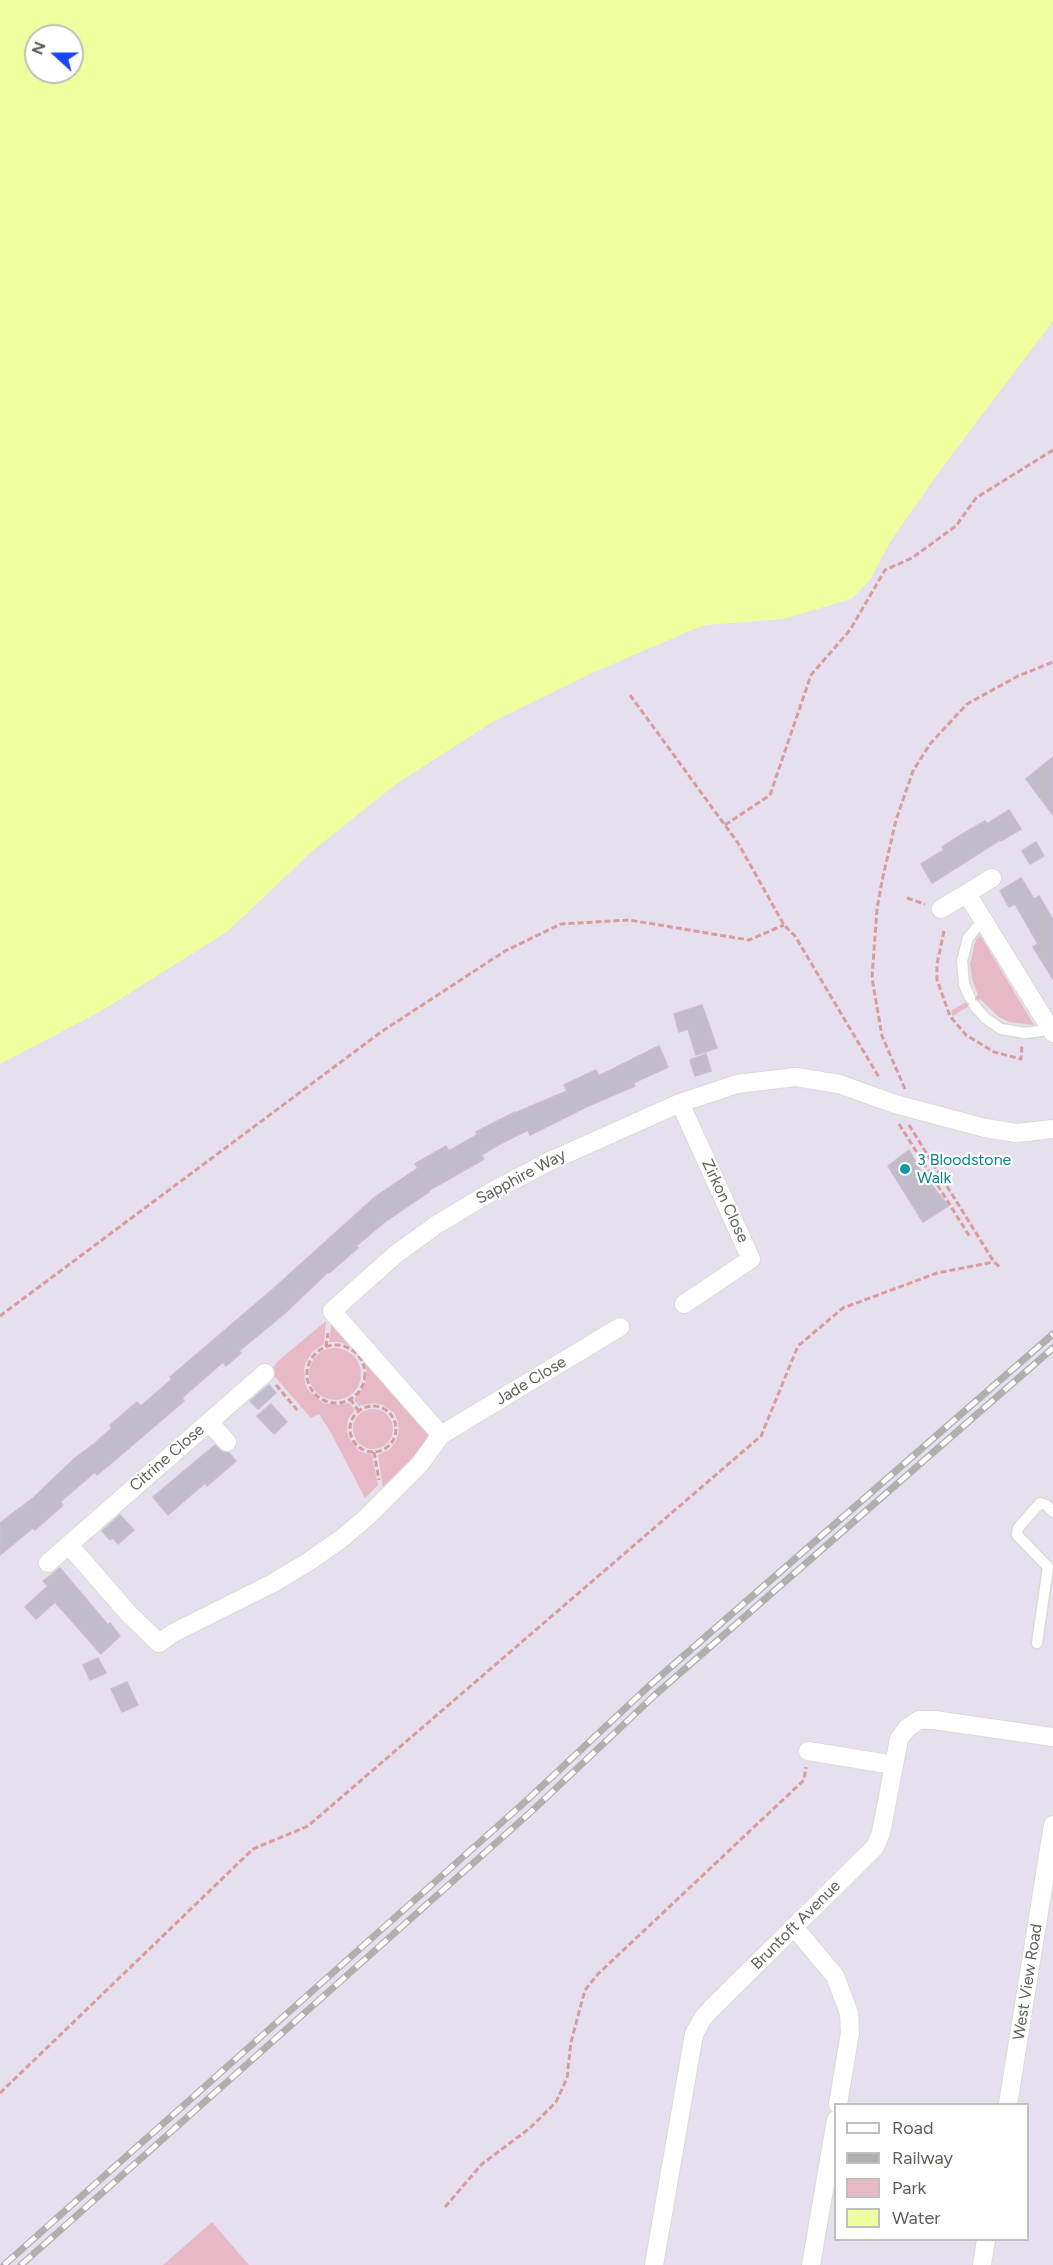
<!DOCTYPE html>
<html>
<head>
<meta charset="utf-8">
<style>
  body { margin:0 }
  #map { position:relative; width:1053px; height:2265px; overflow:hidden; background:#e6dfed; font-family:Figtree,sans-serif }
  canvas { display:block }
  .legend { position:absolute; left:834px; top:2103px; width:195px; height:138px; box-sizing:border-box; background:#fff; border:2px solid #bfc0bc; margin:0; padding:8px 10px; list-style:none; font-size:18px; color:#5f6258 }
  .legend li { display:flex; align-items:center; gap:12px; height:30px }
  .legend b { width:30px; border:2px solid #bfc0bc }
  .north { position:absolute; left:24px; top:24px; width:60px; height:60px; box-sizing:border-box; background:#fff; border:2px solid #bfc0bc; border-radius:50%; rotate:291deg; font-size:16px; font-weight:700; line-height:24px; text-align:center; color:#5f6258 }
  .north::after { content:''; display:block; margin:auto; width:21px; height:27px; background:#1b46f7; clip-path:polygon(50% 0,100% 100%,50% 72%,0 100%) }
</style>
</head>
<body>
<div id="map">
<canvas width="1053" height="2265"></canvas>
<ul class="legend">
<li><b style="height:8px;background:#fff"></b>Road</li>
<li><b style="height:8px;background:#afb0ae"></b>Railway</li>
<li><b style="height:16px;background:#e7b9c6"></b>Park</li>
<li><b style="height:16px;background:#efff9d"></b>Water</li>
</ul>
<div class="north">N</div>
</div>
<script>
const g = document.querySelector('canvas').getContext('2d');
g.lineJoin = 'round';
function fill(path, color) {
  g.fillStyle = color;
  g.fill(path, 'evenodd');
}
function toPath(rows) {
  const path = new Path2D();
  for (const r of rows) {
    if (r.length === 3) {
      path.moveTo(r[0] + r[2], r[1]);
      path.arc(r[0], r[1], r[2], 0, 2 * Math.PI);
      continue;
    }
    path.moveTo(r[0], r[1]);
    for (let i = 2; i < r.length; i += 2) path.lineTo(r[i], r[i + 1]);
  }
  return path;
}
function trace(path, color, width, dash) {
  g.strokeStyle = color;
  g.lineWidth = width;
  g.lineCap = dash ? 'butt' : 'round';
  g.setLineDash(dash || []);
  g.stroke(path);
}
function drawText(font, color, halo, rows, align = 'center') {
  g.font = font + ' Figtree,sans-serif';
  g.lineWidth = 4.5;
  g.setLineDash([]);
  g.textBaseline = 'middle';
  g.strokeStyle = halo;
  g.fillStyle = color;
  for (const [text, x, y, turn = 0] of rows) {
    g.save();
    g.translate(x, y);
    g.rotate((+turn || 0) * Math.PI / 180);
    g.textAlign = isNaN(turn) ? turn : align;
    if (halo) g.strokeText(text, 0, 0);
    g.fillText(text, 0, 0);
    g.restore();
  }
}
fill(toPath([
  [980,935,1034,1025,1009,1022,999,1017,980,999,953,1016,951,1011,978,995,972,979,970,964,975,942],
  [332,1318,430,1431,422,1448,383,1488,378,1455,390,1449,396,1441,399,1430,398,1422,394,1413,383,1405,374,1403,359,1406,354,1400,365,1384,367,1377,365,1362,350,1346,340,1342,329,1342],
  [326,1321,324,1344,313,1351,306,1362,304,1368,305,1383,308,1390,323,1403,337,1405,349,1403,355,1410,348,1419,347,1432,349,1438,359,1451,372,1455,378,1485,365,1498,330,1431,319,1414,311,1418,270,1371,279,1360],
  [335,1374,26],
  [373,1429,20],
  [212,2222,249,2265,163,2265]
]), '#e7b9c6');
fill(toPath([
  [0,0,1053,0,1053,321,941,469,890,542,870,580,851,599,783,619,706,625,694,629,592,673,494,721,396,784,311,852,228,931,101,1011,0,1064],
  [36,36,72,36,72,72,36,72]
]), '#efff9d');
const building = toPath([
  [1053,757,1053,815,1026,779,1053,757],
  [1009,810,1021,829,1001,841,1000,840,932,883,921,864,944,850,942,847,961,835,985,821,987,824,1009,810],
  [1036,842,1044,856,1030,864,1022,851,1036,842],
  [1021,878,1034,899,1039,896,1053,920,1053,979,1033,947,1038,944,1015,904,1009,907,1000,891,1021,878],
  [702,1005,717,1048,696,1055,688,1029,679,1032,674,1014,702,1005],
  [659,1046,668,1067,633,1083,635,1086,588,1106,530,1135,528,1130,500,1144,481,1155,484,1159,428,1191,429,1192,386,1221,356,1246,358,1248,329,1273,328,1272,284,1314,239,1351,241,1353,226,1366,223,1362,182,1398,184,1401,108,1466,97,1475,95,1472,60,1502,63,1505,35,1530,33,1528,0,1555,0,1523,33,1498,75,1458,95,1443,112,1428,110,1425,137,1402,141,1406,172,1379,170,1377,273,1289,375,1197,418,1168,415,1164,446,1146,449,1151,477,1135,476,1132,515,1112,515,1113,567,1091,564,1085,596,1070,599,1076,659,1046],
  [706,1054,711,1071,695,1076,690,1060,706,1054],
  [909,1150,921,1171,948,1206,923,1222,888,1166,909,1150],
  [269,1385,276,1393,258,1409,250,1401,269,1385],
  [271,1404,287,1422,274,1434,257,1416,271,1404],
  [215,1445,223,1452,229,1453,236,1461,207,1486,205,1483,168,1515,153,1497,215,1445],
  [120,1515,134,1530,118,1544,113,1538,110,1540,102,1531,120,1515],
  [60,1568,108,1625,110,1623,120,1636,101,1654,55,1602,36,1619,25,1607,48,1586,43,1581,60,1568],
  [98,1658,106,1673,90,1680,83,1665,98,1658],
  [127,1682,138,1705,122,1712,111,1689,127,1682]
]);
fill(building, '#c1bcc8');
trace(building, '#c6bdd2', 1.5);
const lane = toPath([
  [970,998,964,984,962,961,968,938,977,927,985,922],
  [974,1005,985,1018,1001,1029,1025,1033,1041,1031,1049,1026],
  [1037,1643,1048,1567,1017,1535,1018,1528,1040,1503,1046,1505,1053,1512]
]);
const street = toPath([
  [967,894,1053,1033],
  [941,909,992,878],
  [680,1103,751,1259,684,1304],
  [209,1422,227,1442],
  [441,1435,332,1311,395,1255,436,1225,491,1192,548,1162,680,1103,737,1084,796,1077,839,1084,895,1104,985,1128,1016,1133,1053,1129],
  [69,1545,129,1614,159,1643,173,1633,273,1583,308,1562,341,1539,367,1517,420,1464,441,1435,620,1327],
  [48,1563,265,1373],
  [808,1751,894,1765],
  [794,1927,835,1976,849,2013,850,2033,838,2104],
  [1008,2104,1053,1825],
  [654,2265,694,2034,703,2018,712,2008,875,1847,881,1833,899,1739,907,1728,919,1720,934,1720,1053,1737],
  [811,2265,836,2120],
  [982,2265,986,2240]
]);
trace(lane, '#d8dbd3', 13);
trace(street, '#d8dbd3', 20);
trace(toPath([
  [630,695,738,843,784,925,795,936,880,1079],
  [725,825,770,795,811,675,850,630,885,570,912,558,956,526,976,498,1053,450],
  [907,898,925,904],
  [944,931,937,964,937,980,950,1016,966,1035,994,1052,1021,1059,1022,1045],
  [905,1089,882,1036,872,978,877,909,882,881,896,820,913,771,930,744,967,704,1018,676,1053,662],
  [899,1124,970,1237],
  [909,1125,994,1262,1000,1267],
  [0,1316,381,1032,505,951,561,924,629,920,749,940,784,925],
  [336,1374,29],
  [326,1347,328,1333],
  [276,1385,298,1411],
  [350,1399,358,1410],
  [373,1429,23],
  [374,1452,379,1480],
  [0,2093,253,1849,308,1826,761,1436,798,1346,843,1308,937,1273,994,1262],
  [445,2207,482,2164,530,2128,556,2102,567,2078,571,2042,585,1990,598,1974,804,1780,806,1767]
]), '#da9b9c', 3, [6, 3]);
trace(lane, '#fff', 10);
trace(street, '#fff', 18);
const rail = toPath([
  [4,2265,526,1801,649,1686,1053,1334],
  [21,2265,533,1810,656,1694,1053,1348]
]);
trace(rail, '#afb0ae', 7);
trace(rail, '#fff', 4.5, [14]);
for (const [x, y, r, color] of [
  [905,1169,6,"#0f9aa8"]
]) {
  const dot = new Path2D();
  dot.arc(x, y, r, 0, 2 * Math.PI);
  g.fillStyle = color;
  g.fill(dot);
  trace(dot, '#fff', 2);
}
drawText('16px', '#0d838f', '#fff', [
  ["3 Bloodstone",917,1160],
  ["Walk",917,1178]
], 'left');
drawText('16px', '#5f6258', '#fff', [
  ["Sapphire Way",521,1177,-28],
  ["Zirkon Close",725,1201,65],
  ["Jade Close",531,1381,-31],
  ["Citrine Close",167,1458,-41],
  ["Bruntoft Avenue",796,1925,-45],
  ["West View Road",1028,1982,-81]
]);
</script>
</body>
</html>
